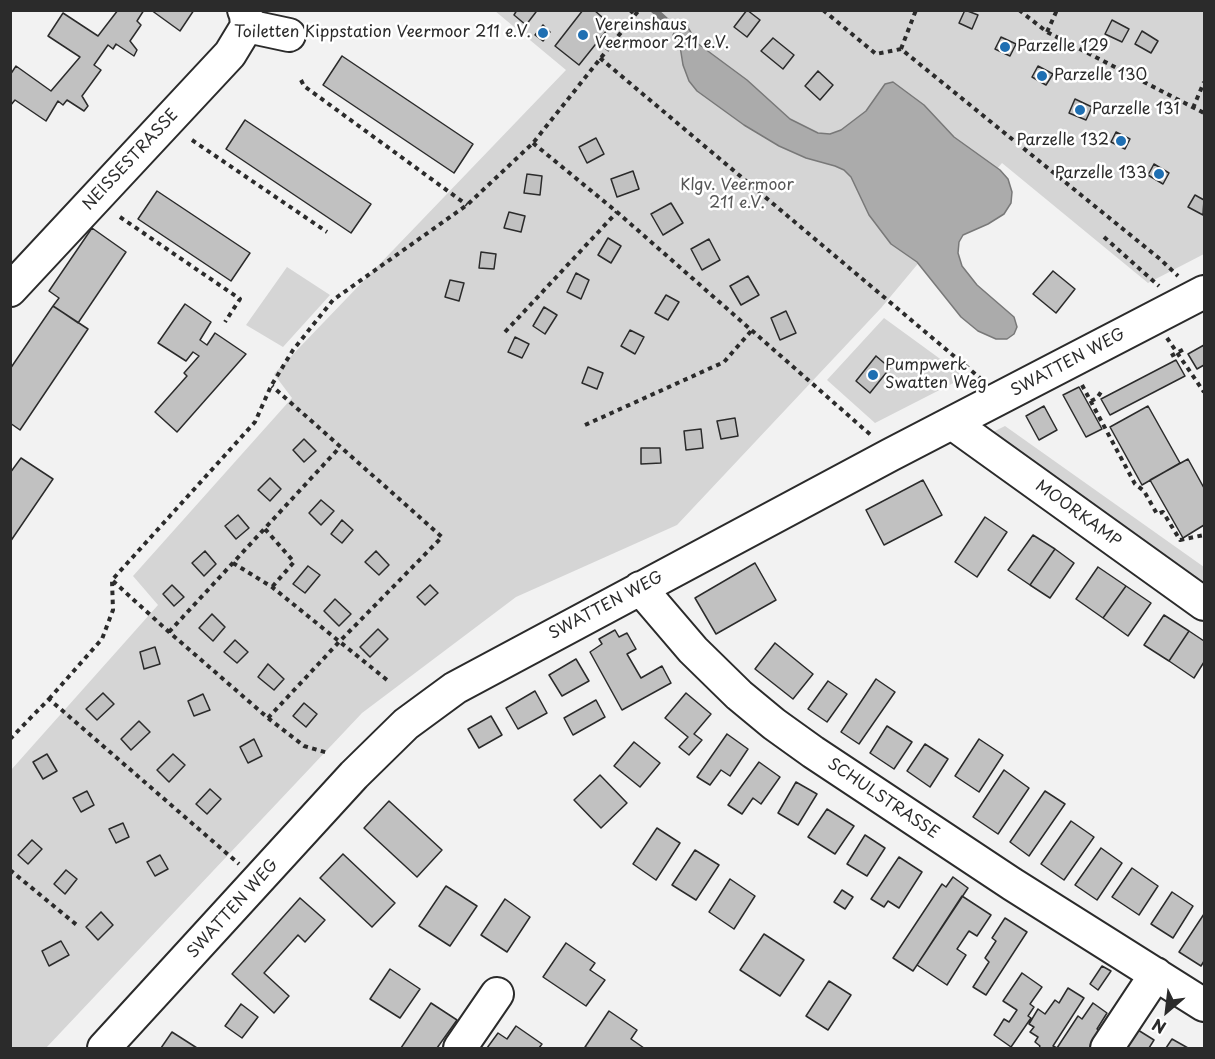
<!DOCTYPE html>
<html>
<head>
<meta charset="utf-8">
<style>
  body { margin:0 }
  #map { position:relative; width:1215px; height:1059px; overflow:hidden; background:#f2f2f2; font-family:"Playpen Sans",sans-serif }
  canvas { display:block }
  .frame { position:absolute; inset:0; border:12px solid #2b2b2b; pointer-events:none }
  .north { position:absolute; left:1137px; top:981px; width:60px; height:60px; -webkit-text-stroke:4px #fff; paint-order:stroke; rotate:208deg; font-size:16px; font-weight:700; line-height:24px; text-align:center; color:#2b2b2b }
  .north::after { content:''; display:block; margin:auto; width:21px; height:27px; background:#2b2b2b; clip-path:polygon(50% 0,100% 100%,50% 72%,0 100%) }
</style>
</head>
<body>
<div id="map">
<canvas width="1215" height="1059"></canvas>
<div class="frame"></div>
<div class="north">N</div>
</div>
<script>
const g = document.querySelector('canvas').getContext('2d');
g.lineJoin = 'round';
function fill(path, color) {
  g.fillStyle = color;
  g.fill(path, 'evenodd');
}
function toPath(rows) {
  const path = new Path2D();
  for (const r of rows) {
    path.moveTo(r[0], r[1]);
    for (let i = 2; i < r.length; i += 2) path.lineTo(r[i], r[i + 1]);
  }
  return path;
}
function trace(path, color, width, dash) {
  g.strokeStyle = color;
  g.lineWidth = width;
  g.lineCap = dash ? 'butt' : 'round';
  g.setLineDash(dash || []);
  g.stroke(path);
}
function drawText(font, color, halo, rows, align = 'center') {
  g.font = font + ' "Playpen Sans",sans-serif';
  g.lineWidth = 5;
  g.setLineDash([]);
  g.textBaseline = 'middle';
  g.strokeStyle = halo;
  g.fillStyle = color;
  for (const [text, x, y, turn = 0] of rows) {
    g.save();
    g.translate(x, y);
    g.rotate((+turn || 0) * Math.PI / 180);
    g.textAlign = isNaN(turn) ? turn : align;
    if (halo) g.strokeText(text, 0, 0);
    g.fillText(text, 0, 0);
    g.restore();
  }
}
fill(toPath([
  [495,11,1204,11,1204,254,1148,283,1002,163,881,308,677,525,516,597,362,713,46,1048,11,1048,11,770,158,605,133,576,292,398,274,374,566,70],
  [287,267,330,295,283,347,246,325],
  [884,318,965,377,875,423,827,380],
  [1005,426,1204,567,1204,594,983,437]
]), '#d5d5d5');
const water = toPath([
  [678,24,686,24,697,43,747,80,790,119,818,133,830,134,841,130,866,111,885,84,893,82,924,105,954,137,1000,170,1008,179,1012,192,1011,203,1004,214,988,224,963,235,959,242,958,253,962,266,977,285,1014,317,1017,327,1014,334,1007,339,996,339,978,331,961,317,917,262,891,244,869,215,851,177,844,170,835,166,806,158,779,146,744,125,697,91,689,81,683,65,679,40,673,35,678,24]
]);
fill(water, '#ababab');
trace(water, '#787878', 1.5);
trace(toPath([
  [654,10,675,29]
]), '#787878', 7);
const building = toPath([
  [118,10,144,10,137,21,141,25,130,41,137,50,134,56,116,44,113,49,108,45,94,65,101,70,82,96,88,106,84,111,67,100,63,105,58,101,46,121,15,100,10,106,10,75,16,66,51,91,80,57,48,36,63,13,98,36,118,10],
  [151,10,194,10,180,31,151,10],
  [517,10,534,10,536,12,526,25,514,15,517,10],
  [583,10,594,10,611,25,579,65,555,46,583,10],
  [747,10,760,20,747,37,734,27,747,10],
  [965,10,978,15,972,29,959,23,965,10],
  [1112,20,1129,29,1122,42,1105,34,1112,20],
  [543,25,550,32,543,41,535,35,543,25],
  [1142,31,1158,41,1151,53,1135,44,1142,31],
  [1001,37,1016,44,1010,56,995,49,1001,37],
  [773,38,794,55,783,69,761,51,773,38],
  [342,56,473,144,454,173,323,85,342,56],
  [1038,66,1053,74,1046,85,1032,77,1038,66],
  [818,71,833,85,820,100,805,86,818,71],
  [1075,99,1092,107,1086,120,1069,113,1075,99],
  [245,120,371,204,351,233,226,149,245,120],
  [1116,132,1130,139,1125,149,1111,142,1116,132],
  [596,138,604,154,587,163,579,147,596,138],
  [1154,164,1169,173,1163,184,1148,175,1154,164],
  [633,171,639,189,617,197,611,179,633,171],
  [527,174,542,176,540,195,524,193,527,174],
  [157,191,250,253,231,281,138,219,157,191],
  [1195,195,1204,200,1203,215,1188,207,1195,195],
  [671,203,683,223,663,235,651,214,671,203],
  [509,212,525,216,521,232,504,228,509,212],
  [92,228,126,252,78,323,53,306,59,298,49,291,92,228],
  [608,238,621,246,611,263,598,255,608,238],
  [709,239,720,260,702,270,691,249,709,239],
  [481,252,496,254,494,269,479,268,481,252],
  [1053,271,1075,289,1056,313,1033,294,1053,271],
  [576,273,589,280,581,299,567,292,576,273],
  [748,276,759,295,741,305,730,286,748,276],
  [450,280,464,283,459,301,445,297,450,280],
  [666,295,679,302,668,320,655,313,666,295],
  [185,304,211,322,200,340,207,345,215,333,246,354,177,432,155,412,187,376,184,373,199,356,193,352,186,361,158,343,185,304],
  [53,306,88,329,20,430,10,423,10,369,53,306],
  [544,307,557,315,545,334,533,326,544,307],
  [786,311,796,333,780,340,771,318,786,311],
  [630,330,644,337,635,354,621,346,630,330],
  [515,337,529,344,522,358,508,352,515,337],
  [1204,345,1204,365,1197,369,1188,354,1204,345],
  [876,356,890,368,870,393,856,381,876,356],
  [1176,360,1185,376,1110,415,1101,399,1176,360],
  [588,367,603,373,597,389,582,383,588,367],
  [1079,387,1102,429,1086,437,1063,395,1079,387],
  [1044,406,1057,430,1039,440,1026,416,1044,406],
  [1148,406,1180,463,1142,485,1110,427,1148,406],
  [735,418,738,436,721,439,717,421,735,418],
  [701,429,703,448,686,450,684,431,701,429],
  [304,439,316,451,304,462,293,450,304,439],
  [641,448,660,448,661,463,641,464,641,448],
  [21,458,53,479,10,542,10,473,21,458],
  [1188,459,1204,488,1204,525,1183,538,1150,480,1188,459],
  [270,478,281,489,270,501,258,490,270,478],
  [923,480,942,515,884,545,866,510,923,480],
  [321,500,334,511,321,525,309,513,321,500],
  [238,515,249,528,236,539,225,526,238,515],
  [985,517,1007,532,977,577,955,562,985,517],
  [342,520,353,530,342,543,331,534,342,520],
  [1033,535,1055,549,1030,585,1008,570,1033,535],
  [1055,549,1074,563,1050,598,1030,585,1055,549],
  [205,551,216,564,204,576,192,563,205,551],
  [376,551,389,565,379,575,365,562,376,551],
  [755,563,776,600,716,634,695,598,755,563],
  [308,566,320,575,305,593,293,584,308,566],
  [1098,567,1126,586,1103,618,1076,599,1098,567],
  [172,585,184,597,174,606,163,594,172,585],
  [430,585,438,593,425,605,417,597,430,585],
  [1126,586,1151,603,1128,636,1103,618,1126,586],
  [335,599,351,614,339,626,324,611,335,599],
  [212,614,225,627,213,641,199,628,212,614],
  [1164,615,1189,631,1169,661,1144,645,1164,615],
  [378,629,388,639,370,657,360,647,378,629],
  [615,630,619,637,627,633,636,649,627,654,641,678,662,666,671,683,622,710,590,652,602,644,599,639,615,630],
  [1189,631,1204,641,1204,662,1194,678,1169,661,1189,631],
  [235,640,248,652,237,663,224,652,235,640],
  [775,643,813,674,793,699,755,669,775,643],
  [155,647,160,664,144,669,140,652,155,647],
  [576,659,589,681,562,696,549,675,576,659],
  [268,664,284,679,274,690,258,677,268,664],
  [876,679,895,692,859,744,841,732,876,679],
  [828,681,847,694,827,722,808,709,828,681],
  [535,691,547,713,518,729,506,708,535,691],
  [103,693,114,704,97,720,86,709,103,693],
  [686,693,711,714,694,734,702,740,689,755,679,747,688,737,665,718,686,693],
  [203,694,210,710,194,716,188,701,203,694],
  [596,700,605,717,573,735,564,718,596,700],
  [304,703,317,714,306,727,293,716,304,703],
  [491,716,502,735,479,748,468,729,491,716],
  [139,721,150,732,131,750,121,739,139,721],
  [887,726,912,742,894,769,870,753,887,726],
  [727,734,748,749,730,776,721,770,710,785,697,777,727,734],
  [254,739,262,756,248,763,240,747,254,739],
  [979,739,1003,755,979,792,955,776,979,739],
  [634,742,660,763,640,787,614,766,634,742],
  [925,744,948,759,930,787,907,771,925,744],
  [47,754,57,771,43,779,33,762,47,754],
  [173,754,185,765,169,782,157,770,173,754],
  [759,762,780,777,761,804,753,798,742,814,728,805,759,762],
  [1004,770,1029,788,998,834,973,817,1004,770],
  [600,775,627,803,601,828,574,800,600,775],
  [796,782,817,794,798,825,778,813,796,782],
  [210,789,221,799,207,814,196,804,210,789],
  [87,791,94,805,81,812,73,798,87,791],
  [1045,791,1065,804,1029,856,1010,842,1045,791],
  [389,801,442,850,417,877,364,828,389,801],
  [827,809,854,826,835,854,808,837,827,809],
  [1071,821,1094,837,1064,880,1041,864,1071,821],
  [123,823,129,837,116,843,109,829,123,823],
  [657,828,680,843,656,880,633,864,657,828],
  [865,835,885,848,867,876,847,864,865,835],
  [32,840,42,849,28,864,18,855,32,840],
  [1101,848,1122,863,1097,900,1075,885,1101,848],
  [695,850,719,865,696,900,672,885,695,850],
  [343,854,395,903,372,927,320,878,343,854],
  [160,855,168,869,155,876,147,862,160,855],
  [899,857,922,872,899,908,888,901,884,907,871,899,899,857],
  [1132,868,1158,886,1139,915,1112,897,1132,868],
  [66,870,77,879,65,894,54,884,66,870],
  [953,877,968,888,913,971,893,958,942,884,946,887,953,877],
  [730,879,755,896,734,929,709,912,730,879],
  [446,886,477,906,450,946,419,926,446,886],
  [842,890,853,897,845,909,834,902,842,890],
  [1172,892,1193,906,1173,938,1151,924,1172,892],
  [962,896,991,915,977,936,969,931,957,949,966,955,947,985,917,965,962,896],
  [300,898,325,920,305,942,298,935,264,973,289,996,274,1013,232,974,300,898],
  [505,899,530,917,507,952,481,935,505,899],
  [101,912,113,925,98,940,86,927,101,912],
  [1204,914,1204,961,1201,966,1179,952,1204,914],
  [1005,918,1027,932,986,995,973,987,989,962,985,958,996,941,992,938,1005,918],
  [764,934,804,960,780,996,740,970,764,934],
  [61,941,69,955,49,966,42,951,61,941],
  [566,943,595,963,590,970,605,980,586,1006,543,977,566,943],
  [1102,966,1111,971,1098,990,1090,984,1102,966],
  [390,969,420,989,400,1018,370,999,390,969],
  [1022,973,1042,987,1030,1004,1034,1007,1028,1016,1031,1018,1011,1047,994,1035,1004,1019,1009,1022,1017,1010,1003,1001,1022,973],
  [829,981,851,995,828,1030,806,1016,829,981],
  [1068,988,1084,998,1053,1046,1057,1048,1039,1048,1040,1046,1035,1042,1038,1037,1030,1032,1034,1027,1029,1024,1038,1009,1045,1014,1055,1000,1059,1003,1068,988],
  [431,1003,457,1020,437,1048,401,1048,431,1003],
  [1093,1003,1107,1013,1097,1029,1105,1035,1102,1048,1057,1048,1078,1016,1082,1019,1093,1003],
  [241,1004,258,1017,242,1038,225,1026,241,1004],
  [609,1011,637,1030,631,1039,644,1048,588,1048,585,1047,609,1011],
  [1130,1025,1154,1040,1149,1048,1115,1048,1130,1025],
  [516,1026,542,1044,539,1048,487,1048,498,1033,507,1039,516,1026],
  [172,1032,197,1048,161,1048,172,1032],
  [1172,1039,1188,1048,1166,1048,1172,1039]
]);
fill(building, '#c1c1c1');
trace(building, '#2b2b2b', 1.5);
const minor = toPath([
  [247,26,289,35],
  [10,290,230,54,247,26,246,15,244,10],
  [952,423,1204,604],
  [640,588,693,650,739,695,774,724,813,752,1012,884,1204,1005],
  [104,1048,354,775,406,724,455,688,890,455,1204,292],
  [460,1048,497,994],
  [1107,1048,1156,974]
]);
trace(minor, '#2b2b2b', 36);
trace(toPath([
  [630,10,635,15],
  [823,10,876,54,901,49,1160,259,1178,276],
  [1019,10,1047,32,1204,113],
  [1047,32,1057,10],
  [901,49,916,10],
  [600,58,980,378],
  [301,80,304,86,467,205],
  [1193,108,1204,82],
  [192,140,327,232],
  [533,143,617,212,873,437],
  [120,217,240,299,225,322],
  [1104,237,1159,286],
  [505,332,617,212],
  [1167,338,1204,392],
  [1171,356,1186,348],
  [1082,385,1135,484,1144,491,1157,514,1163,512,1180,540,1204,535],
  [1091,401,1097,398,1101,392],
  [585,425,724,362,752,330],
  [265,529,294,562,272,587],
  [233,563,272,587,387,680],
  [113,581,169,632,268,718,304,746,328,753],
  [169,632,340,447],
  [49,699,102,639,113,610,112,580,255,422,271,386,293,350,333,300,467,205,533,143,639,10],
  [268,718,339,642,442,537,272,386],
  [10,739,49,699,239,864],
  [10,870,78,926]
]), '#2b2b2b', 4, [4.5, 4.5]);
trace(minor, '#fff', 32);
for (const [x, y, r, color] of [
  [543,33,6,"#1f6fb2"],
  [583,35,6,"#1f6fb2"],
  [1005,47,6,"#1f6fb2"],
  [1042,76,6,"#1f6fb2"],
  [1080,110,6,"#1f6fb2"],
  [1121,141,6,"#1f6fb2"],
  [1159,174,6,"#1f6fb2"],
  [873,375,6,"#1f6fb2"]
]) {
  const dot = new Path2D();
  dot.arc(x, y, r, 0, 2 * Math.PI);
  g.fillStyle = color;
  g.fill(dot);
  trace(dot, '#fff', 2);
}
drawText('16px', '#2b2b2b', '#fff', [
  ["Vereinshaus",595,26],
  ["Veermoor 211 e.V.",595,44],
  ["Toiletten Kippstation Veermoor 211 e.V.",531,33,"right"],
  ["Parzelle 129",1017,47],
  ["Parzelle 130",1054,76],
  ["Parzelle 131",1092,110],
  ["Parzelle 132",1109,141,"right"],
  ["Parzelle 133",1147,174,"right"],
  ["Pumpwerk",885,366],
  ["Swatten Weg",885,384]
], 'left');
drawText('16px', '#2b2b2b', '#fff', [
  ["NEISSESTRASSE",131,160,-47],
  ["SWATTEN WEG",1068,363,-28],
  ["MOORKAMP",1078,514,36],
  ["SWATTEN WEG",606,606,-28],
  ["SCHULSTRASSE",883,799,34],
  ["SWATTEN WEG",233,909,-48]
]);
drawText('16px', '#565656', '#fff', [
  ["Klgv. Veermoor",737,186],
  ["211 e.V.",737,204]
]);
</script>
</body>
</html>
